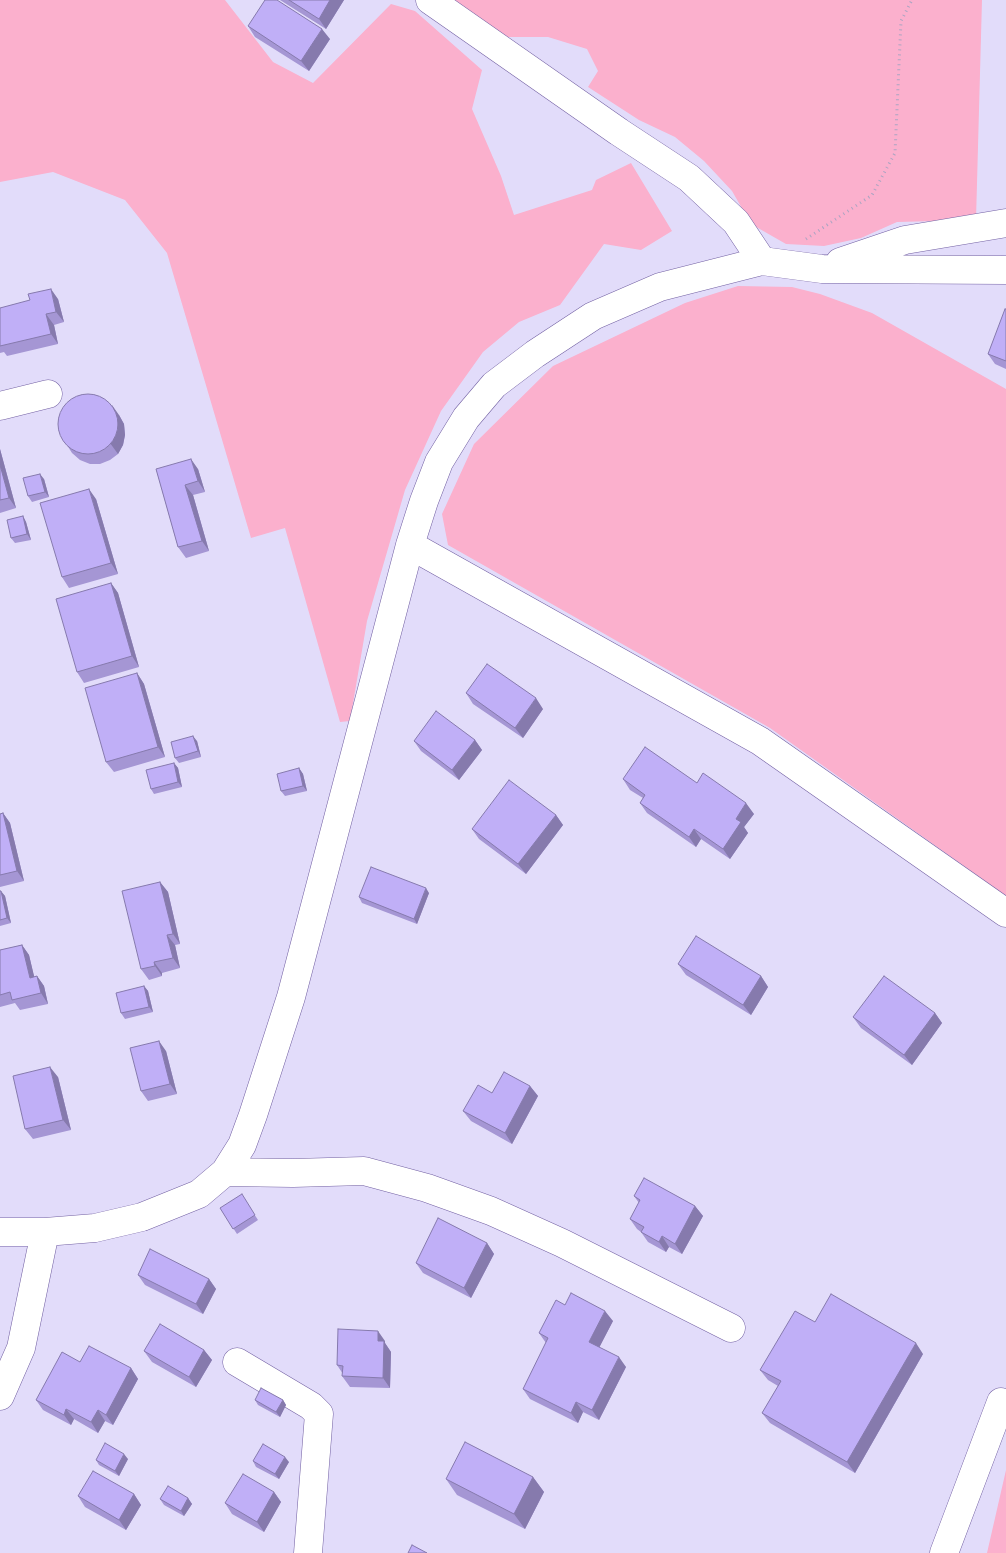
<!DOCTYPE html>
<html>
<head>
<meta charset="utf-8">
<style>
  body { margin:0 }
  canvas { display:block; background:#e2dcfa }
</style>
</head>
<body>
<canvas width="1006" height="1553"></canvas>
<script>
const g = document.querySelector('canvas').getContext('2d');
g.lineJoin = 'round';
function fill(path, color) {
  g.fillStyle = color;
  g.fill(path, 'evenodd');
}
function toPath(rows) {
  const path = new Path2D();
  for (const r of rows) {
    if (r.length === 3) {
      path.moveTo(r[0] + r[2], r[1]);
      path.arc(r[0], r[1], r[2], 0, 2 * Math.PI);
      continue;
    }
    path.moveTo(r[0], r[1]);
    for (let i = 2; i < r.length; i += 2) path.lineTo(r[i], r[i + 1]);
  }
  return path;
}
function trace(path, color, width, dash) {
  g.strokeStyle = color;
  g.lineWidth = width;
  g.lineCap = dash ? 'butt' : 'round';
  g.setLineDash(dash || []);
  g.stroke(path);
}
fill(toPath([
  [0,0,225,0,273,62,313,83,391,4,415,11,482,70,472,109,501,176,514,215,592,190,596,180,631,163,672,231,641,250,604,244,560,305,519,322,483,352,441,411,405,490,367,621,350,721,340,722,285,528,251,538,167,253,125,200,53,172,0,182],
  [453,0,982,0,976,220,897,222,861,238,824,246,786,244,751,224,732,191,704,161,675,137,639,120,588,87,598,71,587,49,548,37,508,37,455,7],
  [738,286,792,287,820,294,872,313,1006,389,1006,896,770,728,448,545,442,514,474,444,553,366,685,303],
  [1006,1470,1006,1553,987,1553]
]), '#fbb0cd');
const minor = toPath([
  [430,0,619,132,689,178,736,222,762,261],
  [840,262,905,240,1006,223],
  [0,406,48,394],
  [410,545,760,741,1006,913],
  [225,1172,293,1173,364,1171,427,1188,491,1211,562,1243,731,1328],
  [0,1232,45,1232,95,1228,142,1217,199,1194,225,1172,242,1145,253,1115,291,997,410,545,424,501,439,462,466,418,494,385,535,354,593,316,660,287,762,261,822,269,1006,270],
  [237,1362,311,1406,319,1414,308,1553],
  [0,1396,21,1348,45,1232],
  [944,1553,1001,1402]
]);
trace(minor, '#7361a3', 29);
trace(toPath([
  [806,239,872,195,895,153,901,21,912,0]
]), '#aba4c2', 3, [1, 4]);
trace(minor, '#fff', 28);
fill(toPath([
  [280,0,344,0,326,29],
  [248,26,330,39,309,71,255,37],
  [58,299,64,322,54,325,58,344,7,356,4,352,0,353,0,308],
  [1006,309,1006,369,995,364,988,354],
  [119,415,124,424,125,435,123,445,118,454,110,460,100,464,90,464,80,460,72,453,65,442],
  [0,449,16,508,0,513],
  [156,469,198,469,205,492,193,495,209,551,186,558,178,547],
  [44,479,49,497,32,502,28,496],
  [96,499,118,574,69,588,62,577],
  [23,516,26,522,31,540,15,543,11,538],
  [111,583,118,593,139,667,84,683,77,672],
  [137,673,144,684,165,757,114,772,106,762],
  [466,693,543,709,523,738,473,704],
  [475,740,482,750,459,780,421,751,414,741],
  [197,741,201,757,179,763,175,758],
  [174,763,178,768,182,787,154,794,151,789],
  [299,768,303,774,307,791,285,796,281,791],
  [623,779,697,783,754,814,744,827,748,833,730,859,701,839,696,847,647,813,640,803,643,798,630,790],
  [3,813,10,823,24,881,0,887,0,814],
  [556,815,563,825,526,874,479,839,472,829],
  [160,882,168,892,180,944,175,945,180,968,162,973,162,976,149,980,141,969],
  [0,891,5,896,11,923,0,926],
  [429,893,417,924,362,903,359,897],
  [22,945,29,955,34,977,37,976,44,986,48,1004,20,1010,15,1003,0,1007,0,950],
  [678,964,761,976,768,987,751,1015,686,975],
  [144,986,148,991,153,1012,125,1019,121,1013],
  [935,1013,942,1023,912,1065,861,1028,853,1017],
  [166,1051,177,1094,148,1101,141,1091],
  [58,1077,71,1130,33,1139,25,1129],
  [530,1086,538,1096,512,1144,471,1121,463,1111,492,1093],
  [634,1196,695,1206,703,1216,682,1254,669,1247,666,1252,648,1242,641,1232,637,1229,630,1219,639,1203],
  [245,1200,258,1220,237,1234,220,1208],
  [487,1243,494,1254,471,1298,423,1273,416,1263],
  [138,1275,209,1279,216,1289,203,1314,145,1285],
  [565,1305,613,1321,599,1347,626,1367,599,1420,583,1412,578,1423,530,1399,523,1389,546,1343,539,1333],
  [385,1341,385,1343,391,1352,390,1388,350,1387,342,1376,343,1374,337,1365],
  [204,1350,212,1360,196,1387,152,1362,144,1351],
  [923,1354,855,1473,770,1423,762,1413,778,1386,768,1380,760,1370],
  [80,1362,131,1368,138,1379,113,1425,105,1421,98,1433,74,1419,71,1425,43,1410,36,1400],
  [255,1400,283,1400,286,1405,280,1417,258,1405],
  [128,1459,119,1476,99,1465,96,1460],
  [253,1461,289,1462,279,1479,256,1467],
  [533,1477,544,1492,525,1529,457,1495,446,1479],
  [274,1492,281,1502,264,1532,232,1514,225,1503],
  [134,1494,141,1505,126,1530,85,1507,78,1496],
  [188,1498,192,1504,184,1516,164,1505,160,1499]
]), '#a596d4');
fill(toPath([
  [330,0,344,0,326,29,319,19],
  [322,29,330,39,309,71,301,61],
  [51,289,58,299,64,322,56,312],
  [46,314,54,325,58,344,51,334],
  [112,405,119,415,124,424,125,435,123,445,118,454,110,443],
  [0,449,16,508,9,498,0,465],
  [191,459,198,469,205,492,198,481],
  [40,474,44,479,49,497,45,492],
  [185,485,193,495,209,551,202,541],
  [89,489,96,499,118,574,111,563],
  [23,516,26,522,31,540,27,534],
  [111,583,118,593,139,667,132,656],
  [137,673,144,684,165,757,158,747],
  [536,698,543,709,523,738,515,728],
  [193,736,197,741,201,757,198,751],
  [475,740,482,750,459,780,452,770],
  [174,763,178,768,182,787,178,782],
  [299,768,303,774,307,791,303,786],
  [746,803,754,814,744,827,748,833,730,859,723,849,736,819],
  [3,813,10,823,24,881,17,871],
  [556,815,563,825,526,874,518,864],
  [694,829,701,839,696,847,689,837],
  [160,882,168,892,180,944,173,934],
  [426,888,429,893,417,924,414,919],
  [1,891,5,896,11,923,7,918],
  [167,935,175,945,180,968,173,958],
  [22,945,29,955,37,988,30,978],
  [154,962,162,973,162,976,155,966],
  [37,976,44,986,48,1004,41,993],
  [761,976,768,987,751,1015,743,1005],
  [144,986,148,991,153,1012,149,1007],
  [935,1013,942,1023,912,1065,904,1055],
  [159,1041,166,1051,177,1094,170,1084],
  [50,1067,58,1077,71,1130,63,1120],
  [530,1086,538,1096,512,1144,505,1133],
  [695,1206,703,1216,682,1254,675,1244],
  [662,1236,669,1247,666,1252,659,1242],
  [487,1243,494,1254,471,1298,464,1288],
  [209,1279,216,1289,203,1314,196,1304],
  [605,1311,613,1321,597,1352,589,1342],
  [378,1331,385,1341,385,1343,391,1352,390,1388,383,1378,378,1341],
  [916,1343,923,1354,855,1473,847,1462],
  [204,1350,212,1360,196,1387,189,1377],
  [619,1357,626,1367,599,1420,592,1410],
  [131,1368,138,1379,113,1425,106,1415],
  [283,1400,286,1405,280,1417,276,1412],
  [576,1402,583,1412,578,1423,571,1413],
  [66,1409,74,1419,71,1425,64,1415],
  [98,1410,105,1421,98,1433,91,1422],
  [124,1454,128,1459,119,1476,115,1471],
  [285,1457,289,1462,279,1479,275,1474],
  [533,1477,544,1492,525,1529,514,1514],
  [274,1492,281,1502,264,1532,257,1522],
  [134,1494,141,1505,126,1530,119,1520],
  [188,1498,192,1504,184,1516,181,1511]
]), '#867aad');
const building = toPath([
  [265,0,277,0,322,29,301,61,248,26,265,0],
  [289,0,330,0,319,19,289,0],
  [51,289,56,312,46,314,51,334,0,346,0,308,30,300,28,294,51,289],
  [1005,309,1006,309,1006,361,988,354,1005,309],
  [88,424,30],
  [191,459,198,481,185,485,202,541,178,547,156,469,191,459],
  [0,465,9,498,0,500,0,465],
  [40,474,45,492,28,496,23,478,40,474],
  [89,489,111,563,62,577,40,503,89,489],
  [23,516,27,534,11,538,7,520,23,516],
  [111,583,132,656,77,672,56,599,111,583],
  [487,664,536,698,515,728,466,693,487,664],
  [137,673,158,747,106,762,85,688,137,673],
  [436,711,475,740,452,770,414,741,436,711],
  [193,736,198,751,175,758,171,742,193,736],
  [645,747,697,783,703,773,746,803,736,819,741,822,723,849,694,829,689,837,640,803,645,795,623,779,645,747],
  [174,763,178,782,151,789,146,770,174,763],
  [299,768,303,786,281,791,277,774,299,768],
  [509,780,556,815,518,864,472,829,509,780],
  [3,813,17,871,0,875,0,814,3,813],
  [371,867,426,888,414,919,359,897,371,867],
  [160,882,173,934,167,935,173,958,154,962,155,966,141,969,122,891,160,882],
  [0,891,1,891,7,918,0,920,0,891],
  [696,936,761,976,743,1005,678,964,696,936],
  [22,945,30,978,37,976,41,993,12,1000,10,992,0,995,0,950,22,945],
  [884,976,935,1013,904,1055,853,1017,884,976],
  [144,986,149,1007,121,1013,116,993,144,986],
  [159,1041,170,1084,141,1091,130,1048,159,1041],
  [50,1067,63,1120,25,1129,13,1076,50,1067],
  [504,1072,530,1086,505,1133,463,1111,478,1085,492,1093,504,1072],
  [644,1178,695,1206,675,1244,662,1236,659,1242,641,1232,644,1227,630,1219,640,1200,634,1196,644,1178],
  [242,1194,255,1215,233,1229,220,1208,242,1194],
  [438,1218,487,1243,464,1288,416,1263,438,1218],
  [150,1249,209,1279,196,1304,138,1275,150,1249],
  [571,1293,605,1311,589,1342,619,1357,592,1410,576,1402,571,1413,523,1389,548,1338,539,1333,556,1300,565,1305,571,1293],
  [831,1294,916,1343,847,1462,762,1413,781,1381,760,1370,795,1311,815,1322,831,1294],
  [160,1324,204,1350,189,1377,144,1351,160,1324],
  [338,1329,378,1331,378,1341,384,1341,383,1378,342,1376,343,1366,337,1365,338,1329],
  [89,1346,131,1368,106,1415,98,1410,91,1422,66,1409,64,1415,36,1400,62,1352,80,1362,89,1346],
  [261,1388,283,1400,276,1412,255,1400,261,1388],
  [465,1442,533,1477,514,1514,446,1479,465,1442],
  [105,1443,124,1454,115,1471,96,1460,105,1443],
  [263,1444,285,1457,275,1474,253,1461,263,1444],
  [93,1471,134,1494,119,1520,78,1496,93,1471],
  [243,1474,274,1492,257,1522,225,1503,243,1474],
  [168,1486,188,1498,181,1511,160,1499,168,1486],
  [412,1545,427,1553,408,1553,412,1545]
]);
fill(building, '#c0aff7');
trace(building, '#867aad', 1);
</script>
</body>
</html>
